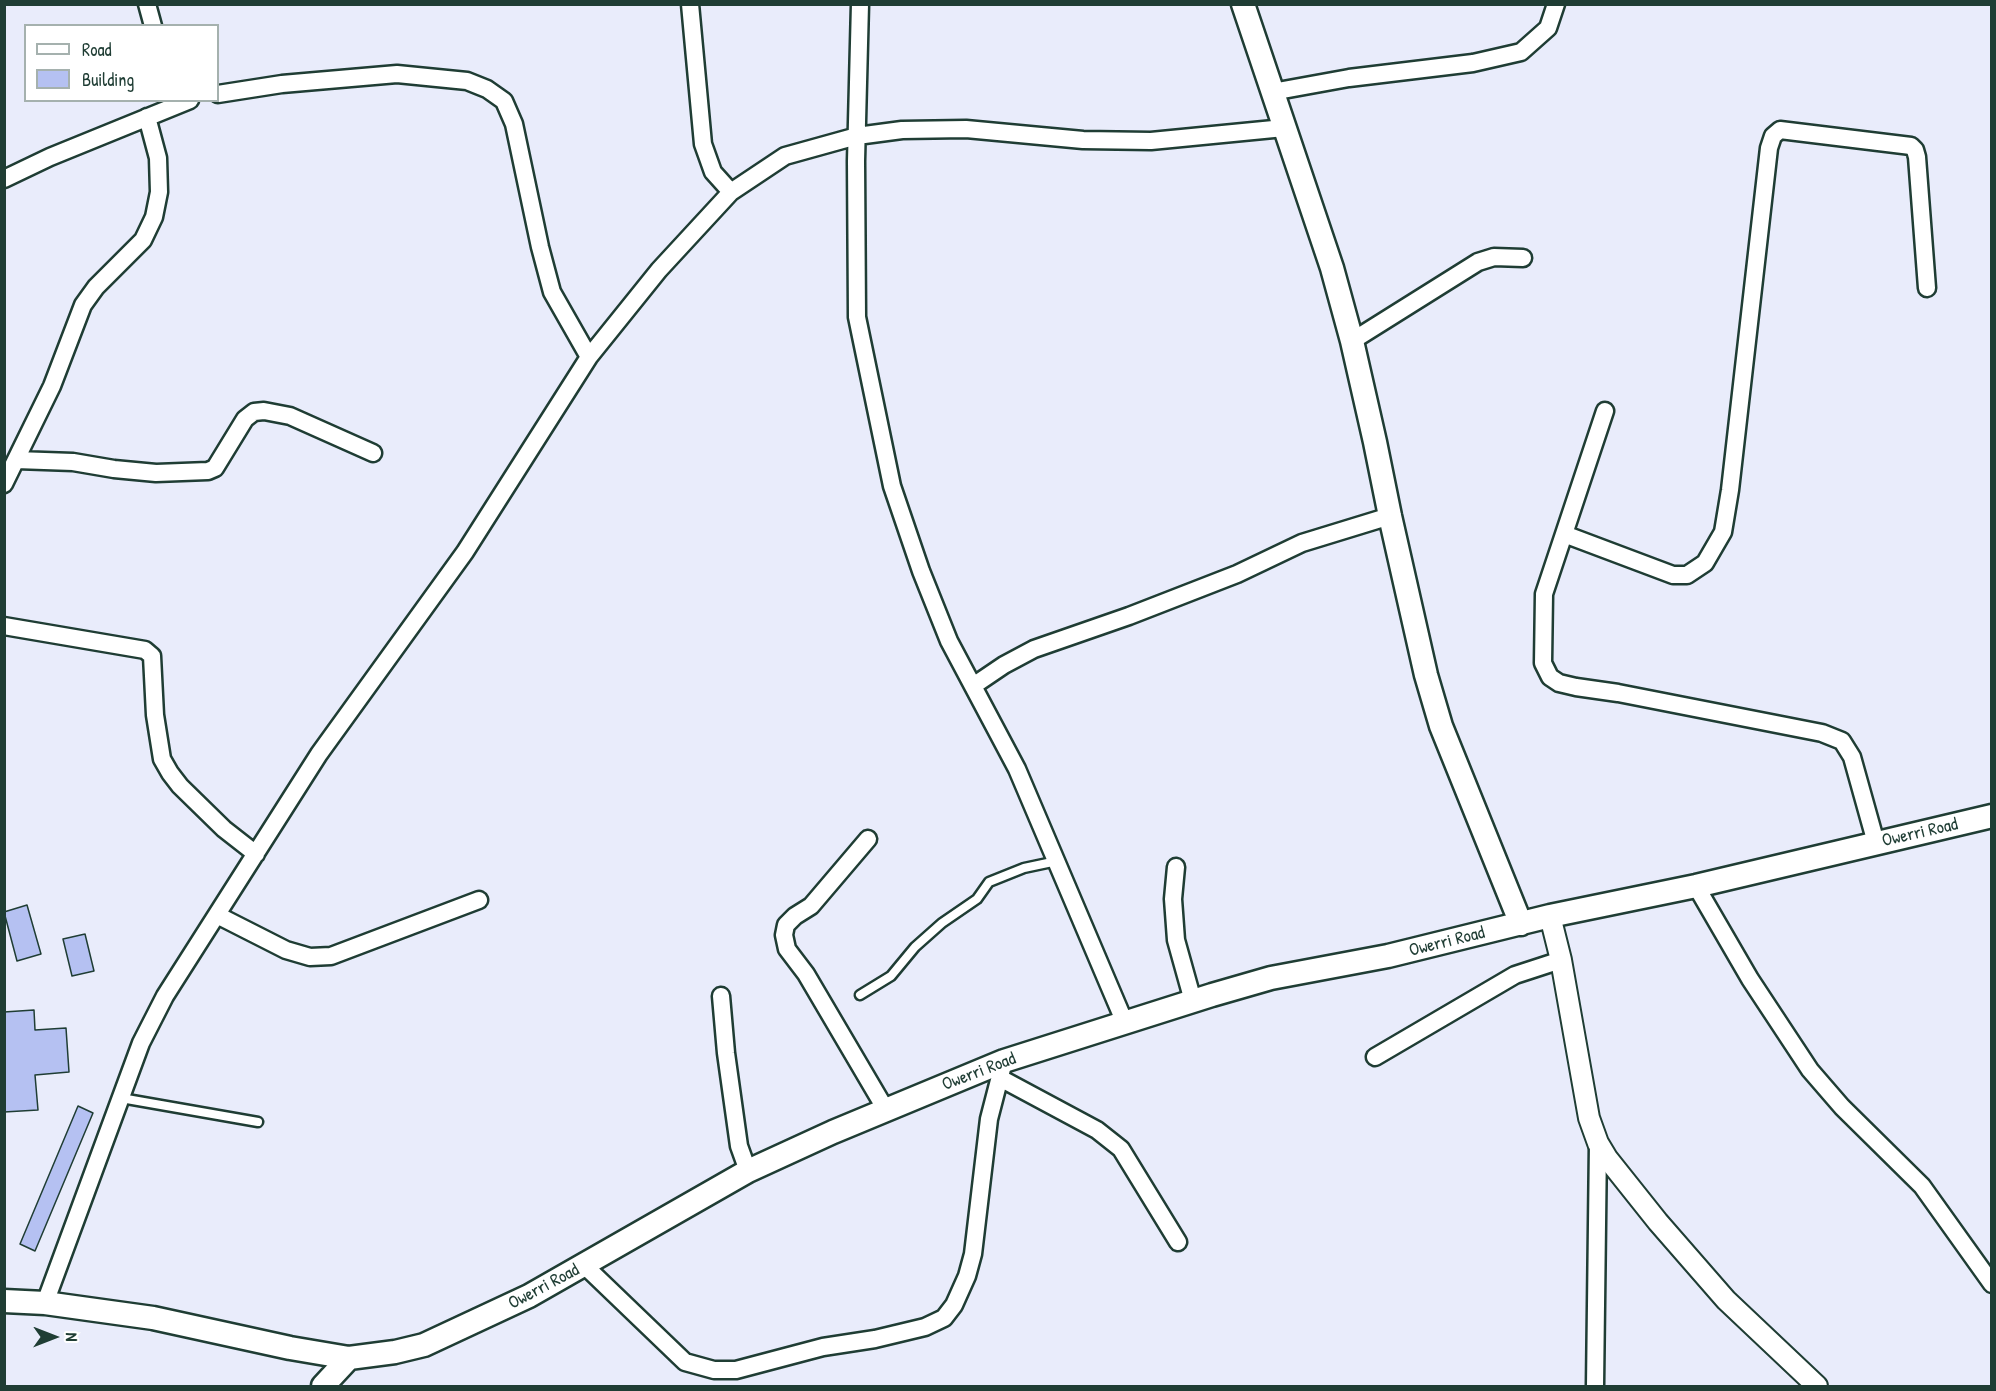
<!DOCTYPE html>
<html>
<head>
<meta charset="utf-8">
<style>
  body { margin:0 }
  #map { position:relative; width:1996px; height:1391px; overflow:hidden; background:#e9ecfb; font-family:"Patrick Hand",sans-serif }
  canvas { display:block }
  .frame { position:absolute; inset:0; border:6px solid #1f3d34; pointer-events:none }
  .legend { position:absolute; left:24px; top:24px; width:195px; height:78px; box-sizing:border-box; background:#fff; border:2px solid #a5b1ae; margin:0; padding:8px 10px; list-style:none; font-size:18px; color:#1f3d34 }
  .legend li { display:flex; align-items:center; gap:12px; height:30px }
  .legend b { width:30px; border:2px solid #a5b1ae }
  .north { position:absolute; left:24px; top:1307px; width:60px; height:60px; -webkit-text-stroke:4px #fff; paint-order:stroke; rotate:90deg; font-size:16px; font-weight:700; line-height:24px; text-align:center; color:#1f3d34 }
  .north::after { content:''; display:block; margin:auto; width:21px; height:27px; background:#1f3d34; clip-path:polygon(50% 0,100% 100%,50% 72%,0 100%) }
</style>
</head>
<body>
<div id="map">
<canvas width="1996" height="1391"></canvas>
<div class="frame"></div>
<ul class="legend">
<li><b style="height:8px;background:#fff"></b>Road</li>
<li><b style="height:16px;background:#b5c1f2"></b>Building</li>
</ul>
<div class="north">N</div>
</div>
<script>
const g = document.querySelector('canvas').getContext('2d');
g.lineJoin = 'round';
function fill(path, color) {
  g.fillStyle = color;
  g.fill(path, 'evenodd');
}
function toPath(rows) {
  const path = new Path2D();
  for (const r of rows) {
    path.moveTo(r[0], r[1]);
    for (let i = 2; i < r.length; i += 2) path.lineTo(r[i], r[i + 1]);
  }
  return path;
}
function trace(path, color, width, dash) {
  g.strokeStyle = color;
  g.lineWidth = width;
  g.lineCap = dash ? 'butt' : 'round';
  g.setLineDash(dash || []);
  g.stroke(path);
}
function drawText(font, color, halo, rows, align = 'center') {
  g.font = font + ' "Patrick Hand",sans-serif';
  g.lineWidth = 5;
  g.setLineDash([]);
  g.textBaseline = 'middle';
  g.strokeStyle = halo;
  g.fillStyle = color;
  for (const [text, x, y, turn = 0] of rows) {
    g.save();
    g.translate(x, y);
    g.rotate((+turn || 0) * Math.PI / 180);
    g.textAlign = isNaN(turn) ? turn : align;
    if (halo) g.strokeText(text, 0, 0);
    g.fillText(text, 0, 0);
    g.restore();
  }
}
const building = toPath([
  [27,905,41,954,17,961,4,912,27,905],
  [85,934,94,971,72,976,63,939,85,934],
  [34,1010,35,1030,66,1028,69,1072,35,1075,38,1110,4,1112,4,1012,34,1010],
  [78,1106,93,1113,35,1251,20,1244,78,1106]
]);
fill(building, '#b5c1f2');
trace(building, '#1f3d34', 1.5);
const service = toPath([
  [860,995,891,976,915,947,942,923,977,899,989,882,1024,868,1057,861],
  [121,1098,258,1122]
]);
const minor = toPath([
  [147,4,153,26],
  [690,4,703,144,713,172,731,192],
  [860,4,856,161,857,317,892,486,921,571,949,641,1017,769,1125,1023],
  [1272,92,1349,78,1473,63,1521,52,1548,28,1556,4],
  [218,94,282,84,397,74,467,81,487,89,504,101,514,124,540,247,552,292,589,357],
  [4,179,50,157,190,100],
  [1352,341,1478,262,1494,257,1523,258],
  [1605,411,1544,594,1543,663,1550,677,1559,683,1576,687,1618,693,1822,733,1842,741,1852,757,1876,843],
  [16,460,73,462,114,469,156,473,208,471,215,468,245,419,254,412,264,411,290,416,373,453],
  [4,484,52,386,83,305,96,287,143,240,154,217,159,192,158,158,147,117],
  [1564,534,1673,575,1687,575,1705,563,1723,532,1730,490,1769,148,1773,136,1780,130,1911,146,1915,150,1917,157,1927,288],
  [4,626,145,650,152,656,155,715,162,759,170,773,180,786,224,829,256,854],
  [973,686,1004,665,1034,649,1129,616,1237,574,1302,543,1390,516],
  [868,839,811,906,795,916,786,925,784,935,787,949,806,974,886,1110],
  [1176,867,1173,899,1176,940,1193,1001],
  [1696,886,1750,979,1810,1070,1842,1107,1922,1186,1992,1284],
  [217,915,286,950,310,957,331,956,479,900],
  [721,996,726,1053,739,1146,748,1171],
  [1375,1057,1515,975,1561,960],
  [1000,1078,1097,1130,1121,1149,1178,1242],
  [584,1265,685,1362,714,1370,736,1370,823,1347,875,1339,925,1327,944,1318,954,1305,967,1276,973,1254,989,1119,1004,1061],
  [45,1303,141,1043,165,996,319,754,465,552,589,357,659,270,731,192,785,156,857,136,902,130,966,129,1083,140,1151,141,1284,128],
  [1595,1386,1598,1143]
]);
const tertiary = toPath([
  [1550,916,1561,960,1589,1118,1598,1143,1607,1158,1658,1222,1726,1300,1817,1386]
]);
const secondary = toPath([
  [1243,4,1332,268,1352,341,1375,442,1390,516,1426,675,1441,726,1521,924],
  [4,1301,45,1303,153,1318,290,1348,349,1358,395,1352,424,1345,529,1296,748,1171,833,1132,1004,1061,1212,995,1271,978,1388,956,1550,916,1696,886,1992,816],
  [323,1386,349,1358]
]);
trace(service, '#1f3d34', 13);
trace(minor, '#1f3d34', 21);
trace(tertiary, '#1f3d34', 24);
trace(secondary, '#1f3d34', 27);
trace(service, '#fff', 8);
trace(minor, '#fff', 16);
trace(tertiary, '#fff', 20);
trace(secondary, '#fff', 22);
drawText('18px', '#1f3d34', '#fff', [
  ["Owerri Road",1920,833,-13],
  ["Owerri Road",1447,942,-14],
  ["Owerri Road",979,1072,-21],
  ["Owerri Road",544,1287,-28]
]);
</script>
</body>
</html>
